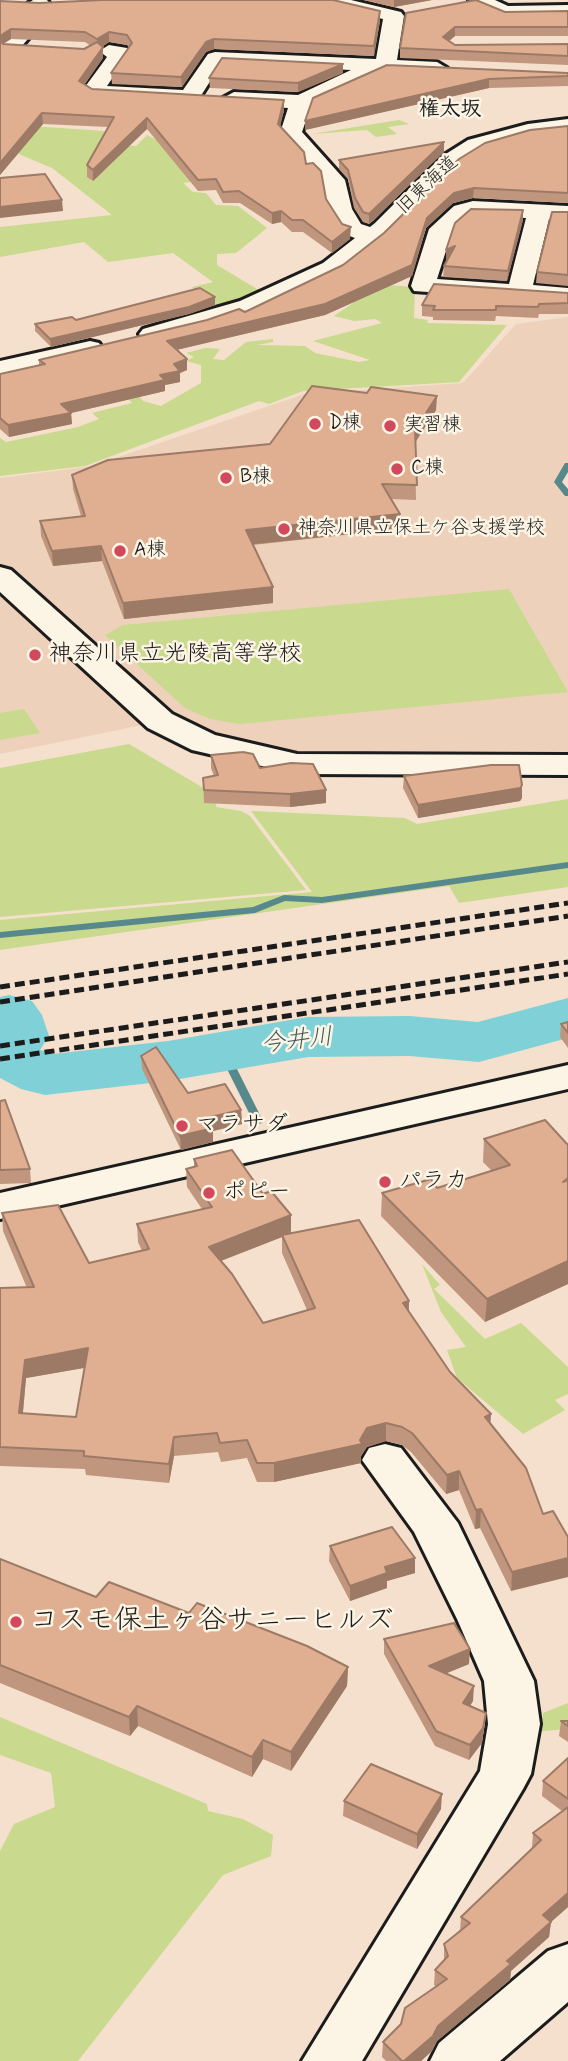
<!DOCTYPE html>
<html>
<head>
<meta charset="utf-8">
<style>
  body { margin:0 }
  canvas { display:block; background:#f4e0cc }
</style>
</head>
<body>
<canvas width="568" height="2061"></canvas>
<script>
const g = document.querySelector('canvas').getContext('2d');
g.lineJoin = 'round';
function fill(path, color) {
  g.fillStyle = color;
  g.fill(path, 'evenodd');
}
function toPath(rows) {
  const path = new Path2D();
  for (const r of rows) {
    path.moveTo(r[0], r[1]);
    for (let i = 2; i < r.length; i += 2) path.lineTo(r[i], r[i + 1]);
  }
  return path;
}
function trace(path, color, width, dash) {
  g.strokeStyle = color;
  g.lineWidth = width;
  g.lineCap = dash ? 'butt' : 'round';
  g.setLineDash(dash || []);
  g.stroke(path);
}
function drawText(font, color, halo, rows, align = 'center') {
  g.font = font + ' Mynerve,"Klee One",sans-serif';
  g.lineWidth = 5;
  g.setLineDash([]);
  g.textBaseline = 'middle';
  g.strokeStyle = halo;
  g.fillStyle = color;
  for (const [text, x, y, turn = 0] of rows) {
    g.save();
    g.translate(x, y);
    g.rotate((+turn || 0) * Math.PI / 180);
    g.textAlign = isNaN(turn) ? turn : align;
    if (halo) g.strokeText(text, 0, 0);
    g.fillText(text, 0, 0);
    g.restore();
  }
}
fill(toPath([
  [568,317,568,467,558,481,568,494,568,756,342,757,262,750,208,736,171,716,0,564,0,478,92,466,304,394,463,383,516,324],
  [0,591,109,691,143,725,0,754]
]), '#eed1bb');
fill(toPath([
  [399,120,409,124,388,127,397,134,376,137,367,130,312,134],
  [0,124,105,131,99,143,136,146,147,135,206,166,199,181,183,183,193,192,206,193,216,205,238,206,267,228,236,253,217,254,217,265,262,292,220,307,196,293,192,287,213,282,173,253,108,262,84,242,0,257,0,227,112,215,52,168,7,149],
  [385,285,415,287,414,318,428,320,427,323,507,325,459,382,303,391,269,404,259,401,85,466,0,476,0,438,6,442,78,427,99,419,92,413,132,403,120,389,131,386,143,401,161,406,201,383,201,365,186,361,194,357,186,353,205,348,220,349,213,359,224,360,246,342,273,339,273,342,257,345,305,346,315,353,359,362,370,360,313,341,382,323,375,319,354,321,334,316,363,296],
  [509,589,568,692,240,724,210,719,185,708,105,635,123,625],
  [24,709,40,733,0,740,0,713],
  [129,744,217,796,216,807,241,811,250,816,306,890,0,917,0,768],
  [568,799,568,887,459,903,449,886,0,950,0,920,312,892,251,811,405,818,417,824],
  [422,1264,440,1285,434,1289,485,1339,521,1323,568,1367,568,1394,555,1400,565,1410,523,1434,457,1378,447,1350,466,1347,441,1312],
  [568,1703,568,1729,542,1731,543,1713],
  [0,1717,207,1804,208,1811,243,1819,273,1835,271,1856,223,1875,78,2061,0,2061,0,1851,14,1824,55,1807,51,1773,0,1755]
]), '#c9d98d');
fill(toPath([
  [565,463,568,463,568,472,562,482,568,489,568,496,565,496,554,482,565,463],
  [568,862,568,868,322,903,285,901,255,913,0,938,0,932,253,907,284,895,322,897,568,862],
  [224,1050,229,1053,263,1121,262,1123,258,1124,253,1121,219,1053,224,1050]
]), '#57898c');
fill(toPath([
  [9,995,32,1001,42,1015,49,1036,40,1050,53,1054,168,1041,308,1017,409,1016,478,1022,568,998,568,1038,479,1062,409,1056,308,1057,168,1081,45,1095,21,1089,0,1078,0,997,9,995]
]), '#7fd1d7');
const street = toPath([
  [33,0,47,0,50,4,41,12,41,24,7,63,0,65,0,46,21,23,24,6,33,0],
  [316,0,351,0,401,12,404,16,397,60,437,62,447,68,437,74,382,72,311,106,302,132,345,180,352,209,361,224,370,227,375,223,441,157,468,140,528,124,568,119,568,133,529,137,484,150,457,167,391,233,341,273,258,311,152,342,143,339,139,334,143,329,240,301,323,263,355,238,344,234,328,209,323,181,280,133,288,108,234,104,223,98,234,92,298,95,351,70,221,64,197,102,93,97,82,91,107,57,99,51,109,45,127,48,130,52,107,86,183,90,208,54,215,52,376,59,383,19,319,4,316,0],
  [469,0,495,0,508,6,568,5,568,17,505,18,469,0],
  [473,201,568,206,568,220,549,219,533,285,568,288,568,302,414,291,411,286,429,229,454,206,473,201],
  [470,216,526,218,509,284,437,279,452,232,470,216],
  [90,341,99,343,103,349,99,355,0,377,0,361,90,341],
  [0,567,11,570,172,714,215,735,297,754,568,755,568,775,297,774,192,750,148,728,0,592,0,567],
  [385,1444,401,1448,458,1523,534,1681,540,1724,531,1774,523,1789,362,2061,302,2061,480,1771,488,1724,484,1681,457,1619,414,1532,362,1460,369,1448,385,1444],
  [568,1944,568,2002,500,2061,430,2061,439,2043,548,1951,568,1944]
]);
const secondary = toPath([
  [568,1065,568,1089,0,1219,0,1193,568,1065]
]);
trace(street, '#1c1c1c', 6);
trace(secondary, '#1c1c1c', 6);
fill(street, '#fcf5e5');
fill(secondary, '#fcf5e5');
trace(toPath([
  [0,987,568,903],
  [0,1002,568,916],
  [0,1046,568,962],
  [0,1059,568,974]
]), '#1c1c1c', 5, [10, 5]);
fill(toPath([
  [363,0,432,0,394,7],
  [0,1,39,3,380,11,380,21,374,56,214,49,206,52,182,87,112,84,111,73,129,48,127,45,109,42,102,47,103,58,85,84,92,89,284,110,280,126,306,164,350,239,332,253,303,232,292,232,281,222,272,224,240,203,223,203,216,190,198,191,147,129,93,181,87,177,87,165,108,127,43,124,0,175],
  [11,39,85,42,91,46,84,49,3,44],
  [568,11,568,36,455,36,449,41,455,45,568,44,568,65,400,58,400,48,406,13],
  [387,65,568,73,568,86,489,88,305,130,305,121],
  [343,73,298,92,210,88,209,78],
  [568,126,568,203,473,198,453,203,426,228,412,276,325,315,177,350,187,370,180,373,180,382,165,385,165,391,71,413,72,424,9,437,0,429,0,374,39,366,39,360,245,312,343,265],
  [444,142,444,152,369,224,363,222,354,208,348,179,339,169,339,160],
  [523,210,523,220,507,281,443,277,444,266,447,259,446,260],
  [568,212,568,286,536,283,537,272],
  [568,293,568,314,539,314,538,318,496,316,495,321,433,320,433,317,422,316,422,305],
  [215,305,189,314,51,347,35,331,35,324,76,320],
  [436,410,415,443,416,500,391,499,399,529,253,545,273,587,273,603,124,619,102,561,53,566,41,536,40,521,81,516,73,489,72,475,270,444],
  [211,755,260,768,326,803,290,807,204,803,203,778,214,776,211,768],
  [404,776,522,798,520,801,418,818,403,788],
  [568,1022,568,1048,560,1037,561,1024],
  [141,1056,188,1093,241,1110,242,1124,213,1131,213,1142,181,1150,142,1069],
  [0,1101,30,1169,31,1183,0,1184],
  [484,1139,568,1145,568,1284,485,1322,381,1216,382,1193,437,1188,492,1171,483,1162],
  [194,1159,291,1233,409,1301,409,1311,450,1372,526,1468,511,1591,480,1528,475,1529,459,1490,446,1494,411,1452,402,1445,386,1441,367,1447,361,1456,361,1463,274,1482,257,1482,247,1458,221,1462,218,1452,174,1456,169,1483,86,1475,85,1469,0,1466,0,1288,27,1288,3,1231,2,1213,89,1263,142,1251,138,1242,137,1224,202,1209,187,1187,186,1169,194,1167],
  [282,1237,282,1253,307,1310,263,1323,221,1261],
  [84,1368,76,1417,23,1413,26,1378],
  [330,1546,415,1558,415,1573,387,1581,387,1588,350,1601,329,1561],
  [0,1559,96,1597,189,1613,348,1667,347,1686,291,1771,263,1759,252,1777,138,1726,130,1736,0,1683],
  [384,1639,469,1664,446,1673,473,1701,470,1706,486,1713,482,1743,469,1760,435,1746,384,1654],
  [561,1721,568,1721,568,1742,559,1736],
  [568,1758,568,1907,551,1922,549,1937,511,1971,510,1980,437,2041,432,2051,421,2061,386,2061,382,2057,383,2042,437,1987,434,1985,435,1970,444,1961,444,1944,460,1931,461,1917,532,1848,533,1833,562,1811,542,1796,543,1781],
  [344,1801,441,1809,417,1849,343,1816]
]), '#c1967e');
fill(toPath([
  [394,0,432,0,394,7],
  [380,11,380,21,374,56,374,46],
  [455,27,455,36,443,46,443,37],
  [11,29,11,39,0,46,0,36],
  [109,32,109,42,97,50,97,39],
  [214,39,214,49,206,52,182,87,181,77,206,42],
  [103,47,103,58,79,92,79,81],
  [343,64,343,73,298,92,298,83],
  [489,79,489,88,305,130,305,121],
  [284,100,284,110,278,135,278,124],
  [42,113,43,124,0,175,0,163],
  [147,118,147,129,93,181,93,170],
  [444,142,444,152,369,224,369,214],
  [474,188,473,198,453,203,426,228,412,276,325,315,167,352,167,341,325,304,427,218,454,193],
  [62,200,63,211,0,218,0,207],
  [523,210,523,220,507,281,508,271],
  [281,211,281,222,272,224,272,213],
  [351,227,350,239,332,253,332,242],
  [455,246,454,256,446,260,446,250],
  [215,297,215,305,189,314,51,347,50,339],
  [187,359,187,370,180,373,180,382,165,385,165,391,71,413,72,424,9,437,8,425,61,404,160,375,174,364],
  [437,396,436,410,414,444,415,430],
  [400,514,399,529,246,545,246,530],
  [101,546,102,561,53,566,52,551],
  [273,587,273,603,124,619,123,603],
  [522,785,522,798,520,801,418,818,418,805],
  [326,790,326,803,290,807,290,794],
  [241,1110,242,1124,213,1131,213,1142,181,1150,180,1136,206,1118],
  [291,1215,291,1233,282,1235,282,1237,210,1265,209,1247],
  [568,1261,568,1284,485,1322,487,1299],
  [409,1301,408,1320,403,1303],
  [88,1348,89,1367,26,1378,21,1432,19,1413,25,1360],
  [491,1414,490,1433,485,1417],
  [386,1423,386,1441,367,1447,361,1456,361,1463,274,1482,274,1463,360,1440,367,1428],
  [174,1437,174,1456,169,1483,169,1464],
  [459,1471,459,1490,446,1494,447,1475],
  [481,1509,480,1528,475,1529,476,1510],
  [415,1558,415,1573,387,1581,387,1588,350,1601,350,1586,385,1567],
  [568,1558,568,1577,511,1591,512,1572],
  [470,1649,469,1664,428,1681,429,1666],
  [348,1667,347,1686,291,1771,291,1752],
  [474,1686,473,1701,462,1718,463,1703],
  [137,1706,138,1726,130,1736,129,1717],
  [486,1713,482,1743,469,1760,470,1745],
  [263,1740,263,1759,252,1777,252,1757],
  [442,1794,441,1809,417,1849,417,1834],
  [568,1893,568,1907,551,1922,549,1937,511,1971,510,1980,437,2041,432,2051,421,2061,404,2061,438,2026,507,1961,543,1915]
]), '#9d7a66');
const building = toPath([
  [102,0,333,0,380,11,374,46,214,39,206,42,181,77,111,73,132,43,127,35,109,32,97,39,85,32,11,29,0,36,0,1,39,3,102,0],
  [476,0,505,12,568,11,568,27,455,27,443,37,455,45,568,44,568,56,400,48,406,13,476,0],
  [0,40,3,44,84,49,97,42,103,47,79,81,92,89,284,100,278,124,304,152,306,164,313,163,321,171,326,199,342,224,351,227,332,242,303,220,292,220,281,211,272,213,239,191,223,192,216,179,198,180,147,118,93,170,87,165,114,117,42,113,0,163,0,40],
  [222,58,343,64,298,83,209,78,222,58],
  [387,65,568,73,568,76,489,79,305,121,313,98,387,65],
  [568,126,568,193,474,188,454,193,427,218,412,265,325,304,167,341,187,359,174,364,180,371,160,375,165,380,61,404,71,413,8,425,0,418,0,374,45,364,39,360,207,320,239,309,245,312,343,265,384,233,459,159,485,143,530,130,568,126],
  [444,142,369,214,363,212,355,198,348,170,339,160,444,142],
  [45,174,62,200,0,207,0,178,45,174],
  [471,209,523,210,508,271,444,266,455,246,446,250,455,223,471,209],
  [552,212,568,212,568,275,537,272,552,212],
  [434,284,568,293,568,303,539,304,538,307,496,306,496,310,433,310,435,306,422,305,434,284],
  [200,288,215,297,189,307,50,339,35,324,72,317,76,320,200,288],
  [312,386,367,393,371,387,437,396,415,430,417,485,382,484,400,514,246,530,273,587,123,603,101,546,52,551,40,521,85,516,72,475,108,460,270,444,312,386],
  [243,752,253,754,260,768,291,763,313,764,326,790,290,794,204,790,203,778,218,775,211,755,243,752],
  [491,765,519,765,522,785,520,788,418,805,404,776,491,765],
  [568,1022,568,1033,561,1024,568,1022],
  [156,1047,188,1093,225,1084,241,1110,206,1118,213,1128,180,1136,141,1056,156,1047],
  [5,1100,30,1169,0,1170,0,1101,5,1100],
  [545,1120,568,1145,568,1178,563,1182,568,1180,568,1261,487,1299,382,1193,431,1179,437,1188,510,1165,484,1139,545,1120],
  [232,1150,263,1194,271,1191,291,1215,209,1247,232,1274,263,1323,315,1308,282,1235,359,1220,409,1301,403,1303,450,1372,491,1414,485,1417,526,1468,543,1514,553,1511,568,1537,568,1558,512,1572,481,1509,476,1510,459,1471,447,1475,412,1433,402,1427,386,1423,367,1428,360,1440,362,1444,274,1463,257,1463,247,1440,220,1443,217,1433,174,1437,169,1464,84,1456,84,1451,0,1447,0,1288,34,1287,2,1213,58,1205,89,1263,149,1249,137,1224,212,1207,186,1169,197,1166,194,1159,232,1150],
  [88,1348,76,1417,19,1413,25,1360,88,1348],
  [392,1527,415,1558,385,1567,387,1573,350,1586,330,1546,392,1527],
  [0,1559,96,1597,109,1582,189,1613,197,1603,307,1646,348,1667,291,1752,263,1740,252,1757,137,1706,129,1717,0,1665,0,1559],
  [454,1623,470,1649,429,1666,474,1686,463,1703,486,1713,483,1728,470,1745,436,1731,384,1639,454,1623],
  [561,1721,568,1721,568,1726,561,1721],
  [568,1758,568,1799,543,1781,568,1758],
  [371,1764,442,1794,417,1834,344,1801,371,1764],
  [568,1807,568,1893,543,1915,551,1922,507,1961,511,1964,438,2026,433,2036,404,2061,402,2061,383,2042,401,2024,405,2008,447,1979,435,1970,448,1956,444,1944,470,1923,461,1917,541,1840,533,1833,568,1807]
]);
fill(building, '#e0af92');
trace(building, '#9d7a66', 2);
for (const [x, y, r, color] of [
  [315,424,7,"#d1495b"],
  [390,426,7,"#d1495b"],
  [397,469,7,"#d1495b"],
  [226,478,7,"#d1495b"],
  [284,529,7,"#d1495b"],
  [120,551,7,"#d1495b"],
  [35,655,7,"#d1495b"],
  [182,1126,7,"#d1495b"],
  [385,1182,7,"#d1495b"],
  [209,1193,7,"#d1495b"],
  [16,1622,7,"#d1495b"]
]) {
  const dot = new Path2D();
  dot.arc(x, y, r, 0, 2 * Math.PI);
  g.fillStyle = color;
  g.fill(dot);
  trace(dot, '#fcf5e5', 2.5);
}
drawText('19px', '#1c1c1c', '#fcf5e5', [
  ["旧東海道",428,186,-43]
]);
drawText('19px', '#1c1c1c', '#fcf5e5', [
  ["D棟",329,424],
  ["実習棟",404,426],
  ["C棟",411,469],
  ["B棟",240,478],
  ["神奈川県立保土ケ谷支援学校",298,529],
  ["A棟",134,551]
], 'left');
drawText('bold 21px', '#1c1c1c', '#fcf5e5', [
  ["権太坂",450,111]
]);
drawText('23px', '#1c1c1c', '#fcf5e5', [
  ["神奈川県立光陵高等学校",49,655],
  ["マラサダ",196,1126],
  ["パラカ",399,1182],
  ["ポピー",223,1193]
], 'left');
drawText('italic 24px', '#3f5b5d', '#fcf5e5', [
  ["今井川",297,1042,-6]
]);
drawText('28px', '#1c1c1c', '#fcf5e5', [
  ["コスモ保土ヶ谷サニーヒルズ",30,1622]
], 'left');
</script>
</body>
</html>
